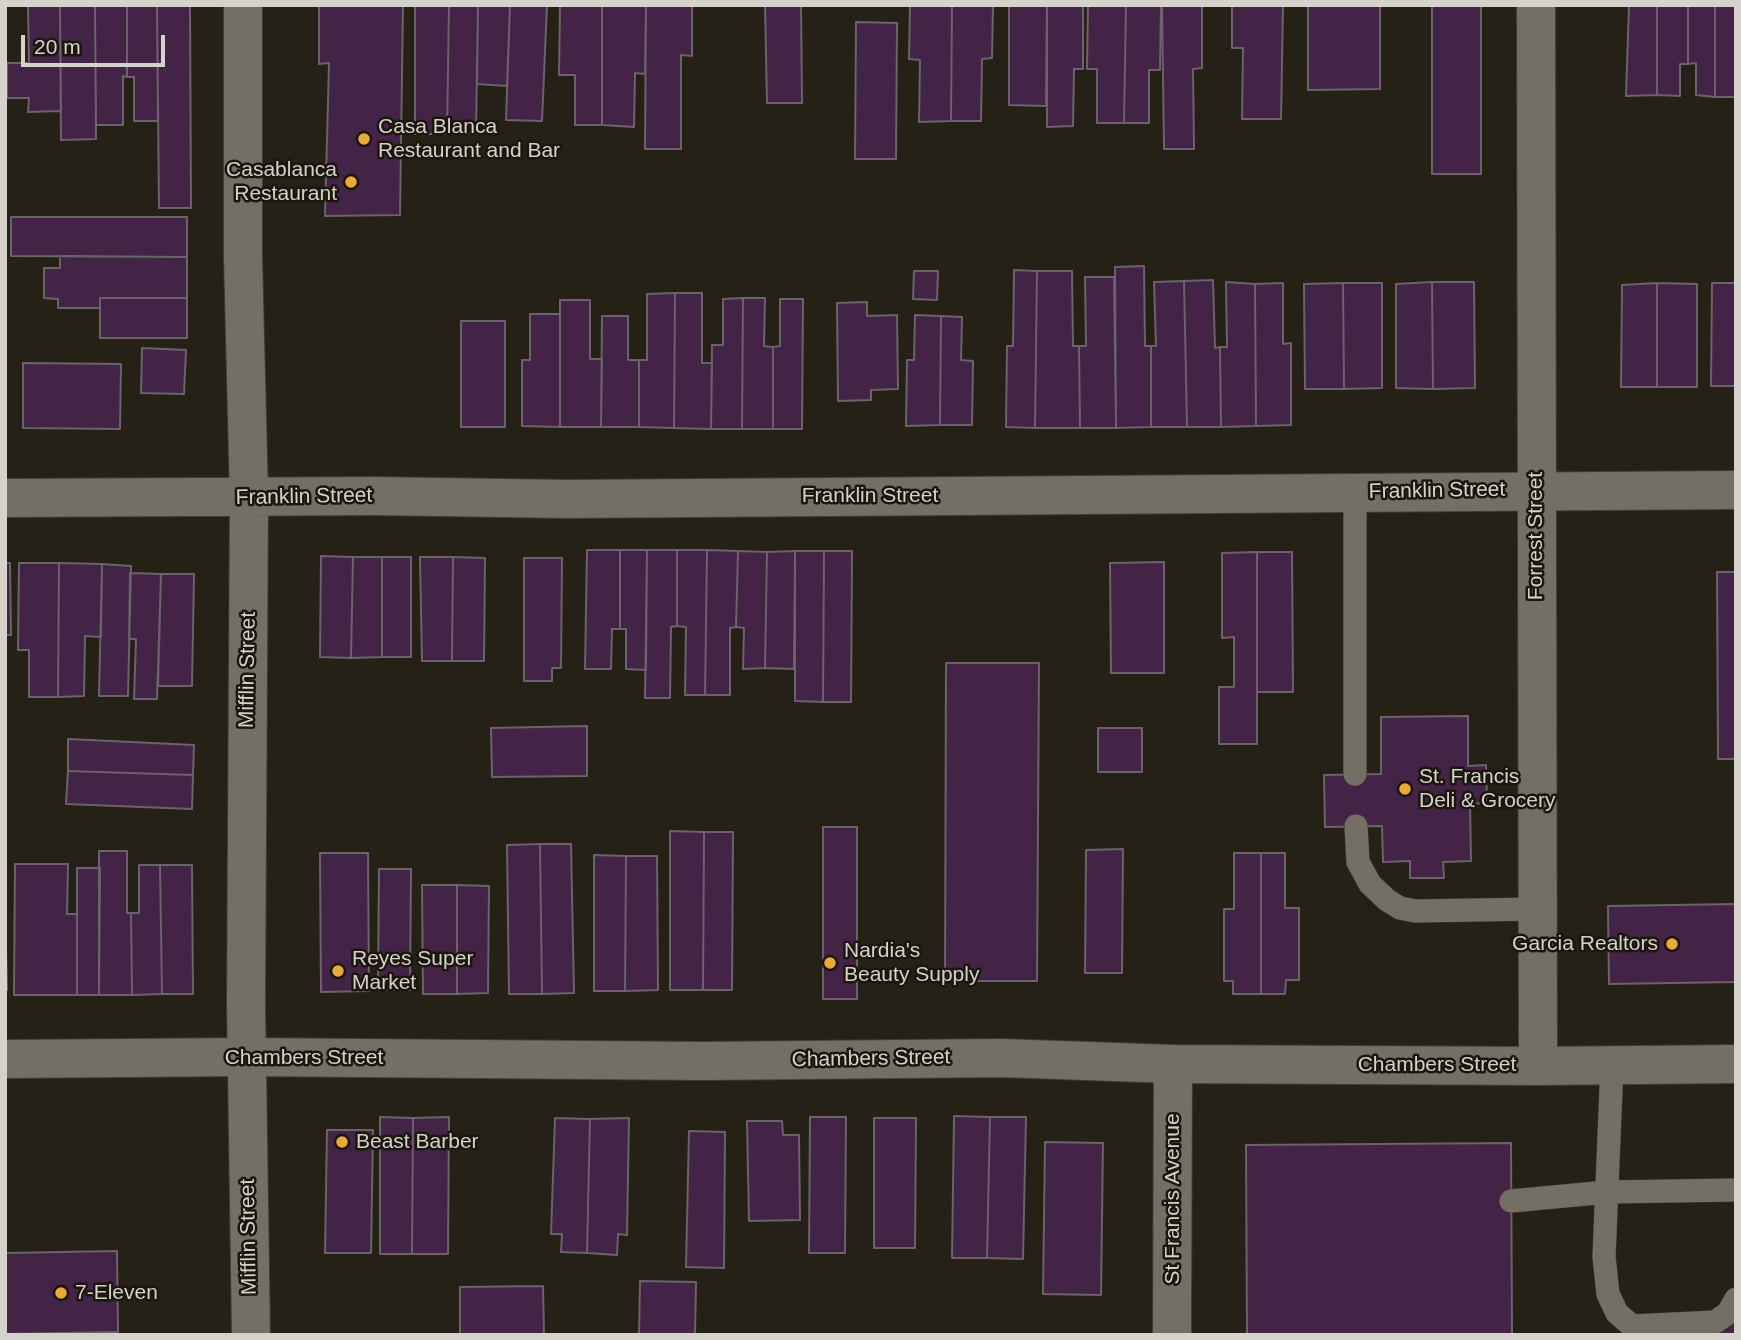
<!DOCTYPE html>
<html>
<head>
<meta charset="utf-8">
<style>
  body { margin:0 }
  #map { position:relative; width:1741px; height:1340px; overflow:hidden; background:#252117; font-family:Arial,sans-serif }
  canvas { display:block }
  .frame { position:absolute; inset:0; border:7px solid #d5d2cc; pointer-events:none }
  .scale { position:absolute; left:21px; top:35px; width:144px; height:32px; box-sizing:border-box; border:4px solid #d5d2cc; border-top:0; padding-left:9px; font-size:21px; line-height:24px; white-space:nowrap; color:#d5d2cc; -webkit-text-stroke:5px #1b170e; paint-order:stroke }
</style>
</head>
<body>
<div id="map">
<canvas width="1741" height="1340"></canvas>
<div class="frame"></div>
<div class="scale">20 m</div>
</div>
<script>
const g = document.querySelector('canvas').getContext('2d');
g.lineJoin = 'round';
function fill(path, color) {
  g.fillStyle = color;
  g.fill(path, 'evenodd');
}
function toPath(rows) {
  const path = new Path2D();
  for (const r of rows) {
    path.moveTo(r[0], r[1]);
    for (let i = 2; i < r.length; i += 2) path.lineTo(r[i], r[i + 1]);
  }
  return path;
}
function trace(path, color, width, dash) {
  g.strokeStyle = color;
  g.lineWidth = width;
  g.lineCap = dash ? 'butt' : 'round';
  g.setLineDash(dash || []);
  g.stroke(path);
}
function drawText(font, color, halo, rows, align = 'center') {
  g.font = font + ' Arial,sans-serif';
  g.lineWidth = 5;
  g.setLineDash([]);
  g.textBaseline = 'middle';
  g.strokeStyle = halo;
  g.fillStyle = color;
  for (const [text, x, y, turn = 0] of rows) {
    g.save();
    g.translate(x, y);
    g.rotate((+turn || 0) * Math.PI / 180);
    g.textAlign = isNaN(turn) ? turn : align;
    if (halo) g.strokeText(text, 0, 0);
    g.fillText(text, 0, 0);
    g.restore();
  }
}
const building = toPath([
  [28,5,60,5,61,111,28,112,29,98,7,98,7,63,29,63,28,5],
  [60,5,95,5,96,139,61,140,60,5],
  [95,5,127,5,127,77,123,76,123,125,96,125,95,5],
  [127,5,157,5,158,121,134,121,134,77,127,77,127,5],
  [157,5,190,5,191,208,159,208,157,5],
  [319,5,403,5,400,215,325,216,329,63,319,64,319,5],
  [415,5,449,5,447,134,415,134,415,5],
  [449,5,478,5,476,134,447,134,449,5],
  [478,5,510,5,507,86,477,84,478,5],
  [510,5,547,5,542,121,506,120,510,5],
  [560,5,602,5,602,125,575,125,575,75,559,75,560,5],
  [602,5,646,5,645,74,635,73,634,127,602,125,602,5],
  [646,5,692,5,692,56,681,55,681,149,645,149,646,5],
  [765,5,801,5,802,103,767,103,765,5],
  [910,5,952,5,951,121,919,122,920,60,909,59,910,5],
  [952,5,993,5,992,58,982,59,981,121,951,121,952,5],
  [1009,5,1047,5,1046,106,1009,105,1009,5],
  [1047,5,1083,5,1083,69,1074,69,1073,126,1047,127,1047,5],
  [1088,5,1126,5,1124,123,1097,123,1097,69,1087,69,1088,5],
  [1126,5,1161,5,1160,70,1149,70,1149,123,1124,123,1126,5],
  [1162,5,1202,5,1202,68,1193,69,1194,149,1164,149,1162,5],
  [1232,5,1283,5,1281,119,1242,119,1243,48,1232,48,1232,5],
  [1308,5,1380,5,1380,89,1308,90,1308,5],
  [1432,5,1481,5,1481,174,1432,174,1432,5],
  [1629,5,1657,5,1657,95,1626,96,1629,5],
  [1657,5,1688,5,1688,64,1680,64,1680,96,1657,95,1657,5],
  [1688,5,1715,5,1715,97,1696,95,1696,63,1688,64,1688,5],
  [1715,5,1736,5,1736,97,1715,97,1715,5],
  [856,22,897,23,896,159,855,159,856,22],
  [11,217,187,217,187,257,11,256,11,217],
  [60,256,187,257,187,298,100,298,100,308,58,308,58,299,44,298,44,268,60,268,60,256],
  [1144,266,1145,346,1151,346,1151,427,1116,428,1115,267,1144,266],
  [1014,270,1037,271,1035,428,1006,427,1007,346,1013,346,1014,270],
  [914,271,938,271,937,300,913,299,914,271],
  [1037,271,1072,271,1073,346,1079,346,1080,428,1035,428,1037,271],
  [1085,277,1114,277,1116,428,1080,428,1079,346,1086,346,1085,277],
  [1213,280,1215,348,1220,347,1221,427,1187,427,1184,281,1213,280],
  [1184,281,1187,427,1151,427,1151,346,1156,346,1154,282,1184,281],
  [1226,282,1255,284,1256,426,1221,427,1220,347,1227,347,1226,282],
  [1432,282,1474,282,1475,388,1433,389,1432,282],
  [1432,282,1433,389,1396,388,1396,284,1432,282],
  [1283,283,1283,344,1291,343,1291,425,1256,426,1255,284,1283,283],
  [1343,283,1344,389,1305,389,1304,284,1343,283],
  [1343,283,1382,283,1382,388,1344,389,1343,283],
  [1657,283,1697,284,1697,387,1657,387,1657,283],
  [1657,283,1657,387,1621,387,1622,285,1657,283],
  [1712,283,1736,283,1736,386,1711,386,1712,283],
  [675,293,702,293,702,363,712,363,711,429,674,428,675,293],
  [675,293,674,428,639,427,639,360,647,360,647,294,675,293],
  [100,298,187,298,187,338,100,338,100,298],
  [743,298,765,298,764,346,773,347,773,429,742,429,743,298],
  [743,298,742,429,711,429,712,345,723,345,723,299,743,298],
  [780,299,803,299,802,429,773,429,773,347,780,346,780,299],
  [560,300,590,300,590,359,602,359,601,427,560,427,560,300],
  [867,302,867,316,897,315,898,389,871,390,871,400,838,401,837,303,867,302],
  [530,314,560,314,560,427,522,426,522,360,530,360,530,314],
  [915,315,941,316,940,425,906,426,907,360,914,360,915,315],
  [602,316,628,316,628,360,639,360,639,427,601,427,602,316],
  [941,316,962,317,961,360,973,361,972,425,940,425,941,316],
  [461,321,505,321,505,427,461,427,461,321],
  [142,348,186,350,184,394,141,393,142,348],
  [23,363,121,364,120,429,23,428,23,363],
  [587,550,620,550,620,629,612,629,611,669,585,669,587,550],
  [620,550,647,550,646,670,626,669,626,629,620,629,620,550],
  [647,550,677,550,677,626,671,627,670,698,645,698,647,550],
  [677,550,707,550,705,695,685,695,686,627,677,626,677,550],
  [707,550,738,551,736,627,730,628,730,695,705,695,707,550],
  [738,551,767,552,765,668,743,669,744,628,736,627,738,551],
  [795,551,824,551,823,702,795,701,795,551],
  [795,551,794,669,765,668,767,552,795,551],
  [824,551,852,551,851,702,823,702,824,551],
  [1257,552,1292,552,1293,692,1257,692,1257,552],
  [1257,552,1257,744,1219,744,1219,687,1234,687,1234,637,1222,638,1222,553,1257,552],
  [321,556,353,557,351,658,320,657,321,556],
  [353,557,382,557,382,657,351,658,353,557],
  [382,557,411,557,411,657,382,657,382,557],
  [420,557,453,557,452,661,422,661,420,557],
  [453,557,485,558,484,661,452,661,453,557],
  [524,558,562,558,561,668,552,668,552,681,524,681,524,558],
  [1164,562,1164,673,1111,673,1110,563,1164,562],
  [5,563,10,563,11,635,5,635,5,563],
  [19,563,59,563,58,697,29,697,29,650,18,650,19,563],
  [59,563,102,564,101,637,85,636,84,696,58,697,59,563],
  [102,564,131,566,128,696,99,696,102,564],
  [1717,572,1736,572,1736,759,1718,759,1717,572],
  [130,573,161,574,157,699,134,699,136,639,129,639,130,573],
  [161,574,194,574,192,686,158,686,161,574],
  [946,663,1039,663,1037,981,945,981,946,663],
  [1468,716,1468,766,1486,765,1487,803,1470,804,1471,861,1443,862,1444,878,1410,878,1410,861,1383,862,1382,826,1325,827,1324,775,1381,774,1381,717,1468,716],
  [587,726,587,776,492,777,491,728,587,726],
  [1098,728,1142,728,1142,772,1098,772,1098,728],
  [68,739,194,745,193,775,68,771,68,739],
  [68,771,193,775,192,809,66,804,68,771],
  [823,827,857,827,857,999,823,999,823,827],
  [670,831,704,832,703,990,670,990,670,831],
  [704,832,733,832,732,990,703,990,704,832],
  [540,844,571,844,574,993,542,994,540,844],
  [540,844,542,994,509,994,507,845,540,844],
  [1123,849,1122,973,1085,973,1086,850,1123,849],
  [99,851,127,851,127,913,131,913,132,995,99,995,99,851],
  [320,853,368,853,369,991,321,992,320,853],
  [1234,853,1261,853,1261,994,1233,994,1233,981,1224,981,1224,909,1234,909,1234,853],
  [1261,853,1285,853,1285,908,1299,908,1299,980,1286,980,1285,994,1261,994,1261,853],
  [594,855,626,856,625,991,594,991,594,855],
  [626,856,657,856,658,990,625,991,626,856],
  [15,864,68,864,67,914,77,914,77,995,14,995,15,864],
  [139,865,160,865,162,994,132,995,131,913,139,913,139,865],
  [160,865,192,865,193,994,162,994,160,865],
  [77,868,100,868,99,995,77,995,77,868],
  [379,869,411,869,410,990,378,990,379,869],
  [422,885,457,885,457,994,423,994,422,885],
  [457,885,489,886,488,993,457,994,457,885],
  [1736,904,1736,982,1609,984,1608,906,1736,904],
  [5,907,7,990,5,990,5,907],
  [954,1116,990,1117,987,1258,952,1258,954,1116],
  [380,1117,413,1118,412,1254,380,1254,380,1117],
  [449,1117,448,1254,412,1254,413,1118,449,1117],
  [810,1117,846,1117,845,1253,809,1253,810,1117],
  [990,1117,1026,1117,1023,1259,987,1258,990,1117],
  [555,1118,590,1119,587,1253,561,1252,562,1234,551,1234,555,1118],
  [629,1118,627,1235,618,1234,617,1255,587,1253,590,1119,629,1118],
  [874,1118,916,1118,915,1248,874,1248,874,1118],
  [747,1121,782,1121,783,1135,799,1135,800,1220,749,1221,747,1121],
  [327,1130,373,1130,371,1253,325,1253,327,1130],
  [689,1131,725,1132,724,1268,686,1267,689,1131],
  [1045,1142,1103,1143,1101,1295,1043,1294,1045,1142],
  [1511,1143,1512,1335,1247,1335,1246,1145,1511,1143],
  [117,1251,118,1332,5,1334,5,1253,117,1251],
  [640,1281,696,1282,695,1335,639,1335,640,1281],
  [543,1286,544,1335,460,1335,460,1287,543,1286],
  [1736,1322,1735,1335,1644,1335,1648,1326,1736,1322]
]);
fill(building, '#432346');
trace(building, '#6b626c', 2);
const service = toPath([
  [1355,774,1355,492],
  [1356,826,1358,862,1370,884,1387,900,1400,908,1415,911,1537,909],
  [1612,1065,1604,1257,1608,1294,1617,1313,1632,1326,1715,1322,1728,1313,1736,1299],
  [1511,1201,1607,1192,1736,1190]
]);
const minor = toPath([
  [243,5,243,257,249,498,246,1003,251,1335],
  [1536,5,1538,1066],
  [5,498,374,496,567,499,1736,490],
  [1172,1335,1173,1064]
]);
const tertiary = toPath([
  [5,1059,247,1057,704,1061,1001,1058,1173,1064,1538,1066,1736,1064]
]);
trace(service, '#423e37', 24);
trace(minor, '#423e37', 40);
trace(tertiary, '#423e37', 40);
trace(service, '#746f64', 23);
trace(minor, '#746f64', 38);
trace(tertiary, '#746f64', 38);
for (const [x, y, r, color] of [
  [364,139,7,"#eaaa38"],
  [351,182,7,"#eaaa38"],
  [1405,789,7,"#eaaa38"],
  [1672,944,7,"#eaaa38"],
  [830,963,7,"#eaaa38"],
  [338,971,7,"#eaaa38"],
  [342,1142,7,"#eaaa38"],
  [61,1293,7,"#eaaa38"]
]) {
  const dot = new Path2D();
  dot.arc(x, y, r, 0, 2 * Math.PI);
  g.fillStyle = color;
  g.fill(dot);
  trace(dot, '#1b170e', 2.5);
}
drawText('21px', '#d5d2cc', '#1b170e', [
  ["Casa Blanca",378,127],
  ["Restaurant and Bar",378,151],
  ["Casablanca",337,170,"right"],
  ["Restaurant",337,194,"right"],
  ["St. Francis",1419,777],
  ["Deli & Grocery",1419,801],
  ["Garcia Realtors",1658,944,"right"],
  ["Nardia's",844,951],
  ["Beauty Supply",844,975],
  ["Reyes Super",352,959],
  ["Market",352,983],
  ["Beast Barber",356,1142],
  ["7-Eleven",75,1293]
], 'left');
drawText('21px', '#d5d2cc', '#1b170e', [
  ["Franklin Street",1437,491,-1],
  ["Franklin Street",870,496],
  ["Franklin Street",304,497,-1],
  ["Forrest Street",1536,536,-90],
  ["Mifflin Street",248,670,-89],
  ["Chambers Street",304,1058],
  ["Chambers Street",871,1059,-1],
  ["Chambers Street",1437,1065],
  ["St Francis Avenue",1173,1199,-90],
  ["Mifflin Street",249,1237,-91]
]);
</script>
</body>
</html>
